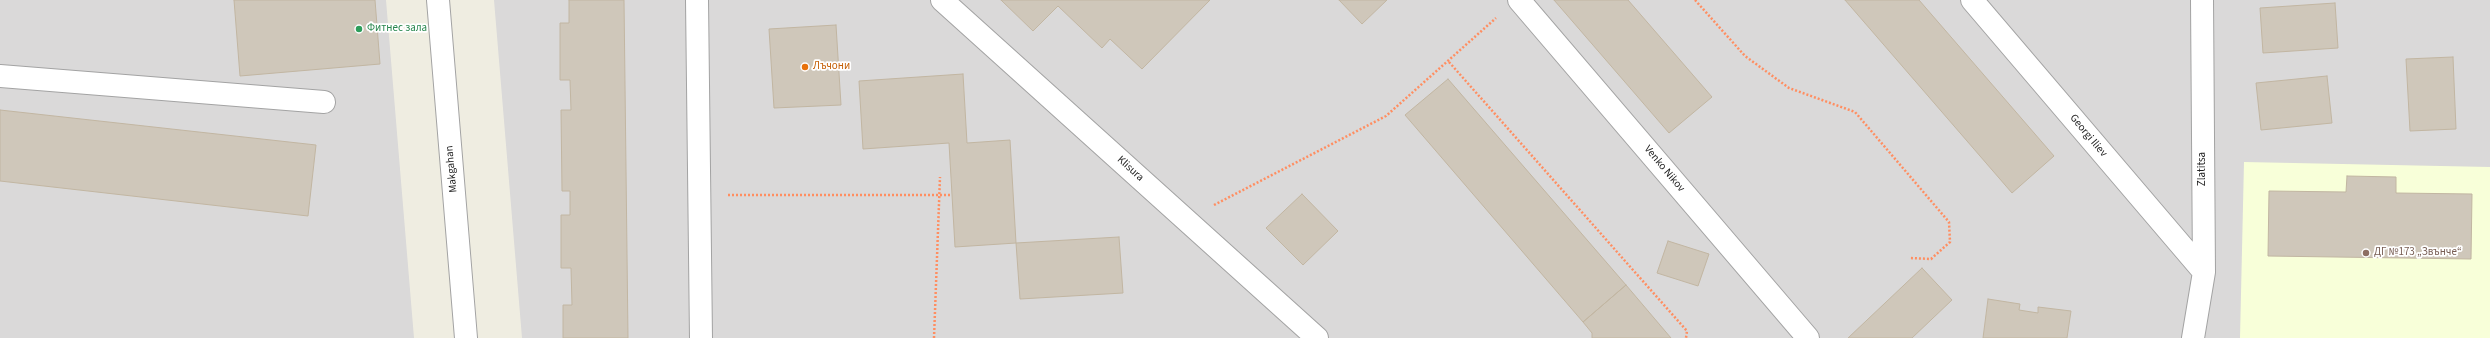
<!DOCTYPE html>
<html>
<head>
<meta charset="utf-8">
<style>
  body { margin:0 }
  canvas { display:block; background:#efede1 }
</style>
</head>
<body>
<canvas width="2490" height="338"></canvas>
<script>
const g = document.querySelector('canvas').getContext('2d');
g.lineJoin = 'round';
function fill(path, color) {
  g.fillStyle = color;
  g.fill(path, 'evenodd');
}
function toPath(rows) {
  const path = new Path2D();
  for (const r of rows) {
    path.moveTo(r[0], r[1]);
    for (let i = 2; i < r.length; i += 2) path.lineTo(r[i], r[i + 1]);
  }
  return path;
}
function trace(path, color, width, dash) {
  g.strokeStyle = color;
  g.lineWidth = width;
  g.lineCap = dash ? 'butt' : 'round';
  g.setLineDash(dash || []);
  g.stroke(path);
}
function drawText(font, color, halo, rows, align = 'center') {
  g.font = font + ' "Source Sans 3",sans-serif';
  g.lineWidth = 3.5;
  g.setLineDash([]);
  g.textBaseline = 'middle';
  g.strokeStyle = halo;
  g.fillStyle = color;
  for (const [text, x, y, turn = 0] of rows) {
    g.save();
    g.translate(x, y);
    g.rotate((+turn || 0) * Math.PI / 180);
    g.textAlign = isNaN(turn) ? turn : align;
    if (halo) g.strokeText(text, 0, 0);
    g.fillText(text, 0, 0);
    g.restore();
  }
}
fill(toPath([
  [0,0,386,0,414,338,0,338],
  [494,0,2490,0,2490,338,522,338]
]), '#dad9d9');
fill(toPath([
  [2244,162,2490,167,2490,338,2240,338]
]), '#f8ffd9');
const building = toPath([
  [234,0,375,0,380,64,240,76,234,0],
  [569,0,624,0,628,338,563,338,563,305,572,305,571,268,561,268,561,215,570,215,570,191,562,191,561,110,571,110,570,80,560,80,560,23,569,23,569,0],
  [1001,0,1210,0,1142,69,1110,39,1102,48,1058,6,1033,31,1001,0],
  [1339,0,1387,0,1362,24,1339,0],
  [1554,0,1628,0,1712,97,1669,133,1554,0],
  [1845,0,1919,0,2054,156,2012,193,1845,0],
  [2335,3,2338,48,2263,53,2260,8,2335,3],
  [836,25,841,105,774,108,769,29,836,25],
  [2453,57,2456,129,2410,131,2406,59,2453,57],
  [963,74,967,143,1010,140,1016,243,955,247,949,143,863,149,859,81,963,74],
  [2327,76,2332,123,2261,130,2256,83,2327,76],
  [1448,79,1626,285,1583,322,1405,115,1448,79],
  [0,110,316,145,308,216,0,181,0,110],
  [2347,176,2396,177,2396,193,2472,194,2471,259,2268,256,2269,191,2346,192,2347,176],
  [1302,194,1338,231,1303,265,1266,228,1302,194],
  [1119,237,1123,293,1020,299,1016,243,1119,237],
  [1668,241,1709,254,1698,286,1657,273,1668,241],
  [1922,268,1952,300,1912,338,1848,338,1922,268],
  [1626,285,1671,338,1592,338,1592,333,1583,322,1626,285],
  [1988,299,2020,304,2019,310,2038,313,2038,307,2071,311,2067,338,1983,338,1988,299]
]);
fill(building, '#cfc7ba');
trace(building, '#c2b6a2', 1);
const minor = toPath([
  [438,0,466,338],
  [697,0,701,338],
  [942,0,1317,338],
  [1519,0,1808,338],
  [1972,0,2204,272],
  [0,76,324,102],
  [2193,338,2204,272,2202,0]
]);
trace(minor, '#a3a3a3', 24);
trace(toPath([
  [1695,0,1745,56,1789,88,1855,112,1949,222,1950,242,1931,259,1910,258],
  [1449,62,1687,331,1686,338],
  [728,195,952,195],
  [1214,205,1386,116,1496,18],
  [934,338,940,177]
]), '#ff8e61', 2.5, [2, 2]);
trace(minor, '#fff', 22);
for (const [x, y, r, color] of [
  [359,29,4,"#2e9e5b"],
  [805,67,4,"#e8710a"],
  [2366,253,4,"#8d6e63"]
]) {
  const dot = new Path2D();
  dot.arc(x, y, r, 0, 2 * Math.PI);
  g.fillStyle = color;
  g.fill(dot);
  trace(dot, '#fff', 1.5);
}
drawText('11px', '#27864d', '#fff', [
  ["Фитнес зала",367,29]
], 'left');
drawText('11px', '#c56008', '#fff', [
  ["Лъчони",813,67]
], 'left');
drawText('11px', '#1c1c1c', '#fff', [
  ["Georgi Iliev",2088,136,50],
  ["Makgahan",452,169,-95],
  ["Klisura",1130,169,42],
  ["Venko Nikov",1664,169,50],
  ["Zlatitsa",2203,169,-90]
]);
drawText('11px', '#785e54', '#fff', [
  ["ДГ №173 „Звънче“",2374,253]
], 'left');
</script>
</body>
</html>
